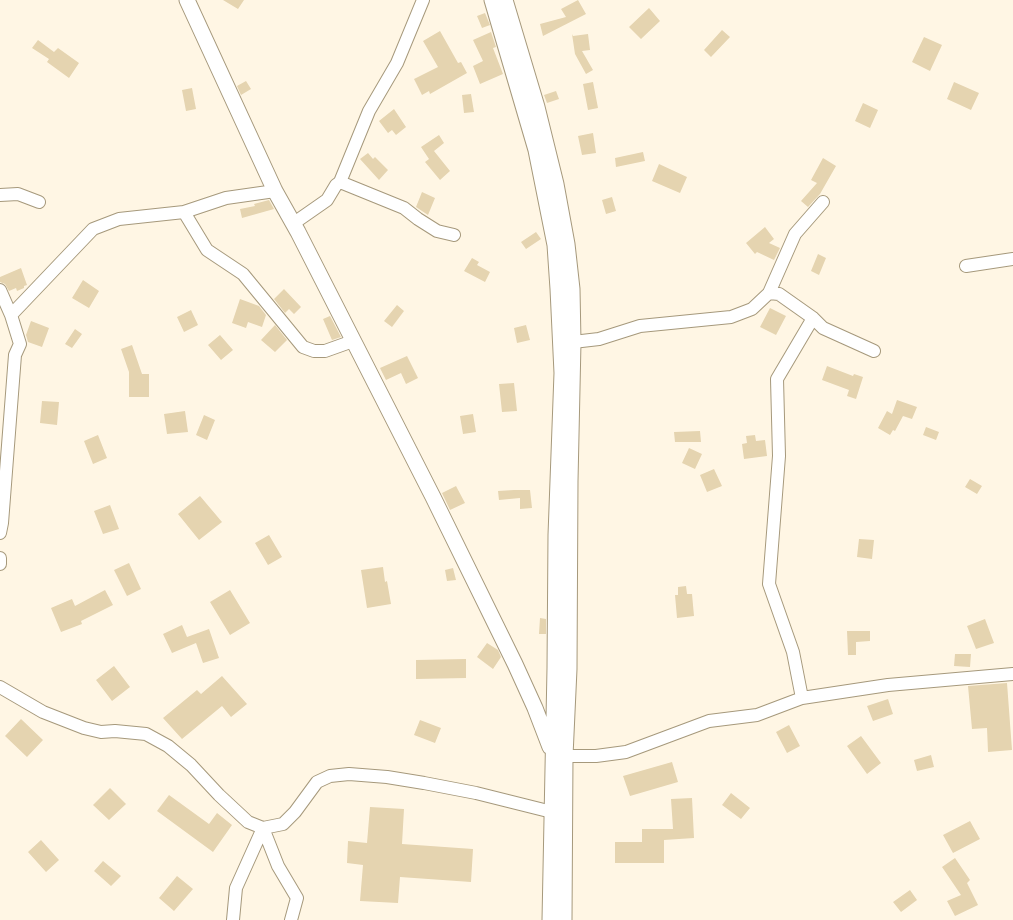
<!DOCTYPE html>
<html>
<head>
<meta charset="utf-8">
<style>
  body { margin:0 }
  canvas { display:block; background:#fff6e4 }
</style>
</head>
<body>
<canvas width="1013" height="920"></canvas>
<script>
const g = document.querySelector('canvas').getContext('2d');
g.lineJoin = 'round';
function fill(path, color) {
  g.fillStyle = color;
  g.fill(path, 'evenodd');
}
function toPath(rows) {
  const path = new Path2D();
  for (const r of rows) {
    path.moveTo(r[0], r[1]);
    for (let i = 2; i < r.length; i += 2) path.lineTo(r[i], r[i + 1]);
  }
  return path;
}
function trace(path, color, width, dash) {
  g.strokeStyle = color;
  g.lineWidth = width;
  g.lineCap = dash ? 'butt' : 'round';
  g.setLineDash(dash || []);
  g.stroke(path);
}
fill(toPath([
  [223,0,244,0,238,9],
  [578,0,586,14,543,36,540,24,566,17,561,9],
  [649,8,660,21,641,39,629,27],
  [485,13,490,25,482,28,477,16],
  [722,30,730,37,711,57,704,50],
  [440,31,458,63,461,62,467,73,430,94,429,91,422,95,414,79,438,67,423,41],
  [491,32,496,47,493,48,503,74,480,84,473,66,483,61,473,40],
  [572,34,573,36,588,34,590,50,582,51,593,70,586,74,575,54],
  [924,37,942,45,930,71,912,62],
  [38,40,54,52,58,48,79,63,69,78,47,62,49,59,32,48],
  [246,81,251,89,241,95,237,86],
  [593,82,598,108,588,110,583,84],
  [954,82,979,93,971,110,947,99],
  [192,88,196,109,186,111,182,90],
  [556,91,559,99,547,103,544,95],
  [471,94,474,112,464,113,462,95],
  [863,103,878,110,870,128,855,121],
  [394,109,406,127,396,135,392,130,388,133,379,121],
  [593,133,596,153,582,155,578,136],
  [439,135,444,143,434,151,450,171,440,180,425,162,429,159,421,147],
  [643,152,645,161,616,167,615,158],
  [368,153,373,159,375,157,388,170,379,180,360,159],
  [823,158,836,166,820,194,808,207,801,201,817,183,811,180],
  [659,164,687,177,680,193,652,181],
  [422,192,435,198,428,215,416,207],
  [612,197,616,211,606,214,602,200],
  [269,200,274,209,242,218,240,209,255,206,254,204],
  [765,227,774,239,769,243,780,248,774,260,757,252,755,254,746,243],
  [536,232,541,239,526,249,521,242],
  [818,254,826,258,819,275,811,271],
  [472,258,479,262,477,265,490,272,485,282,464,271],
  [21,268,27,285,24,286,24,288,17,291,16,288,9,291,5,284,0,282,0,277],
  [83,280,99,291,89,308,72,298],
  [284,289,301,307,294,314,289,309,285,313,274,299],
  [240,299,259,306,266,315,262,327,248,322,246,328,232,323],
  [397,305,404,311,392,327,384,321],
  [770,308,786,316,776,335,760,327],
  [191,310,198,325,184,332,177,317],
  [330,316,341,337,332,340,323,319],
  [31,321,49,328,42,347,28,342,26,335],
  [275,325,287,340,275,352,261,340],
  [526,325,530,340,517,343,514,328],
  [75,329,82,334,72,348,65,344],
  [220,335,233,350,221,360,208,345],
  [132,345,142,374,149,374,149,397,129,397,129,372,121,349],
  [407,356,418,378,406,384,401,373,386,380,380,368],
  [827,366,853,376,854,374,863,377,856,399,847,396,849,390,822,380],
  [514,383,517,411,502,412,499,384],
  [897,400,917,407,912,419,903,416,895,431,893,430,890,435,878,428,887,411,892,414],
  [42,401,59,402,57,425,40,423],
  [185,411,188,432,167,434,164,414],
  [473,414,476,432,463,434,460,416],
  [204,415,215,420,207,440,196,435],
  [926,427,939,432,936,440,923,435],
  [700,431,701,442,675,442,674,432],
  [98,435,107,458,93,464,84,441],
  [755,435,756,441,765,440,767,456,744,459,742,444,747,443,746,436],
  [689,448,702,454,695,469,682,463],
  [714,469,722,486,707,492,700,475],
  [970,479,982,486,977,494,965,487],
  [456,486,465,503,450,510,442,493],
  [514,490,530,490,532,508,520,509,520,498,499,500,498,491],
  [200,496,222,522,199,540,178,514],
  [110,505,119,529,103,534,94,511],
  [269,535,282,557,268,565,255,543],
  [859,539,874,540,872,559,857,557],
  [129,563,141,589,127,596,114,570],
  [383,567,385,582,387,581,391,604,367,608,361,570],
  [453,568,456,580,447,581,445,570],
  [686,586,687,594,692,594,694,616,677,618,675,595,678,595,678,587],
  [105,590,113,605,81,621,82,624,61,632,51,608,72,599,75,606],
  [230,590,250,623,230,635,210,602],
  [540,618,546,619,546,634,539,634],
  [985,619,994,643,976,649,967,626],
  [182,625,187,637,209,629,219,658,203,663,196,643,172,653,163,634],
  [847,631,870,631,870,641,856,642,856,655,848,655],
  [487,643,498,650,501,657,493,669,477,657],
  [955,654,971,654,970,667,954,666],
  [466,659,466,678,416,679,416,660],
  [114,666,130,687,112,701,96,680],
  [222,676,247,704,231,717,222,706,182,739,163,718,197,690,201,694],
  [1007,683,1012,750,988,752,987,728,972,729,968,686],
  [888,699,893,714,873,721,867,706],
  [21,719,43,740,27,757,5,736],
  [420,720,441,728,435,743,414,735],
  [789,725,800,746,787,753,776,732],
  [861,736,881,763,867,774,847,746],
  [931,755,934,767,917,771,914,760],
  [672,762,678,782,630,796,623,776],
  [110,788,126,804,109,820,93,805],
  [731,793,750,808,741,819,722,805],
  [169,795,209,824,217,813,232,825,213,852,157,811],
  [692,798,694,838,664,840,664,863,615,863,615,842,642,842,642,829,673,829,671,799],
  [370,807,404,809,402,844,473,849,471,882,400,877,398,903,360,901,363,865,347,863,348,841,367,843],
  [970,821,980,839,953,853,943,835],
  [41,840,59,860,46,872,28,852],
  [955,858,970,880,967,883,978,905,955,916,947,901,961,895,942,867],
  [103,861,121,876,111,886,94,871],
  [177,876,193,889,174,911,159,898],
  [910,890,917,900,901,912,893,902]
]), '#e5d4b0');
const minor = toPath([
  [340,182,404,208,418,219,437,231,454,235],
  [0,195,18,194,39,202],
  [184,212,207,250,243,274,303,347,314,351,325,351,353,341],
  [294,223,327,200,336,185,340,182,369,111,397,63,423,0],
  [966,266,1013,259],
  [0,290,11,315],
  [769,293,795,234,823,202],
  [573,342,599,339,640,326,731,317,752,309,769,293,779,294,813,318,823,328,874,351],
  [0,533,2,523,15,355,20,344,11,315,93,229,119,219,184,212,226,198,275,191],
  [0,558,0,564],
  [0,687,43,712,84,728,101,732,115,731,146,734,168,746,191,765,219,795,248,822,263,828,283,824,295,812,317,782,330,776,349,774,387,777,424,783,476,793,552,812],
  [802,698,793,652,769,584,779,456,777,379,813,318],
  [565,756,596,756,626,752,709,721,757,715,802,698,888,685,1013,674],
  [263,828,278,866,297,898,291,920],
  [233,920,236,888,263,828]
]);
const major = toPath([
  [187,0,275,191,298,232,433,497,515,664,535,708,550,747],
  [492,0,536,150,555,245,558,289,562,373,556,535,555,668,550,920],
  [505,0,537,107,556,184,567,244,572,289,573,342,570,481,569,669,565,756,564,920]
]);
trace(minor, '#a6997c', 14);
trace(major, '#a6997c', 17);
trace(minor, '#fff', 12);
trace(major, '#fff', 15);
</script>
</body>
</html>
